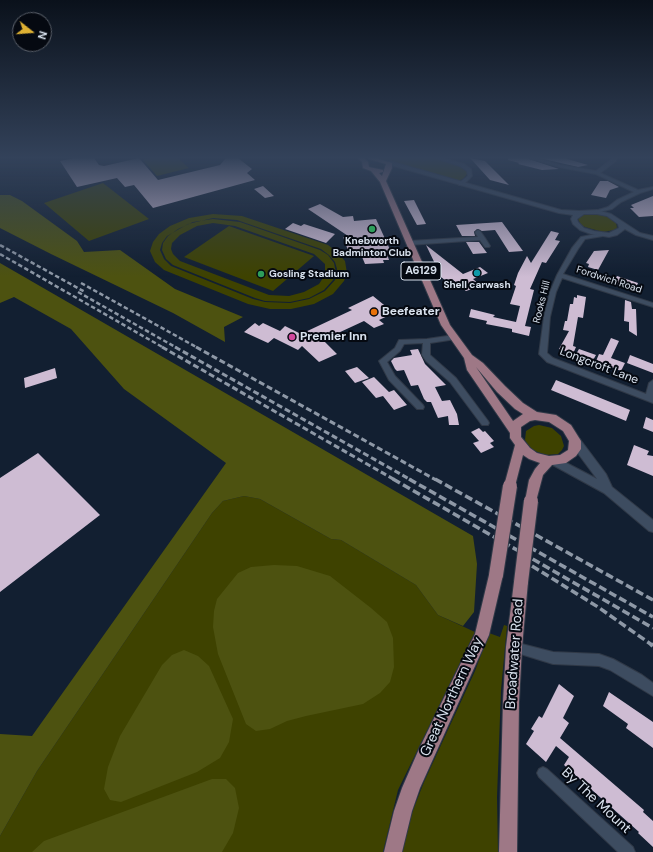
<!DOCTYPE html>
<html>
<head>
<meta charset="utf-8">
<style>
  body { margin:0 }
  #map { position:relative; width:653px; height:852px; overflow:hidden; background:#121f31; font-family:"DM Sans",sans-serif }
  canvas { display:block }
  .north { position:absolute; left:12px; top:12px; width:40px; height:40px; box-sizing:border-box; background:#050911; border:1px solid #595f69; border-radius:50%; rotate:107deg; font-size:11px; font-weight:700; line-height:16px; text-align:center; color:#d8e1ed }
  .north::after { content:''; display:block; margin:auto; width:14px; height:18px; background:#deb133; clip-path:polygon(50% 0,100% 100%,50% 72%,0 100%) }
</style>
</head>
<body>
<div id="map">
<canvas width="653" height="852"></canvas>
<div class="north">N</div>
</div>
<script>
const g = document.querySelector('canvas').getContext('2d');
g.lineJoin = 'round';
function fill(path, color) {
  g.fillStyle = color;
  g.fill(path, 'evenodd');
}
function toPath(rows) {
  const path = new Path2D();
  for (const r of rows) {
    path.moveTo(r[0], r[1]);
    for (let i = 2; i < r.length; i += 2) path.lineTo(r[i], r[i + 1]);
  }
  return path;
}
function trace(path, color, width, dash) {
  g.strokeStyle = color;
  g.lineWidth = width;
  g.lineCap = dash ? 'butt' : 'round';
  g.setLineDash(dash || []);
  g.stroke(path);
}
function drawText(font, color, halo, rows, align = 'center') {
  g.font = font + ' "DM Sans",sans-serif';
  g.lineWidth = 4;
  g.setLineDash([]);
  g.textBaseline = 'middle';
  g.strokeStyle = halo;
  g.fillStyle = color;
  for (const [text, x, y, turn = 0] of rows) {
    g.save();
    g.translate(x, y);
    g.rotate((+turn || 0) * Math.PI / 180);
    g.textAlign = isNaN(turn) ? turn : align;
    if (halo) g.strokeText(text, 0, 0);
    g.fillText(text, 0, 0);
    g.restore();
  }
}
fill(toPath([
  [151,158,178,158,189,168,157,176,143,160],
  [377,158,434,158,462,166,468,173,463,179,457,181],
  [103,183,149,219,89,241,44,203],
  [589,213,601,214,612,219,616,222,617,228,614,230,603,232,585,227,581,225,578,219,583,214],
  [213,214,242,216,328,245,337,252,345,261,347,273,344,281,333,294,314,304,291,309,270,309,248,304,164,270,155,262,150,251,153,242,159,234,170,226,189,218],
  [213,218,237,220,321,249,329,255,335,262,337,269,335,280,325,291,309,299,290,303,265,302,253,299,171,266,164,259,160,250,162,243,167,236,188,224],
  [213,219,240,222,320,250,328,255,334,263,336,273,333,280,324,290,309,298,290,302,265,301,255,298,173,265,166,259,162,250,163,243,168,236,178,229,193,222],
  [213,223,235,226,314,254,325,264,325,275,319,284,304,292,289,296,269,295,180,261,173,254,171,249,172,243,180,235,197,226],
  [229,226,314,256,273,291,184,257],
  [539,425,552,428,561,436,564,446,562,450,558,454,546,455,532,450,528,445,525,440,526,431,534,426],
  [244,496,260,499,331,539,341,540,416,585,438,615,475,632,398,790,383,852,0,852,0,836,37,771,212,513,223,501],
  [504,625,507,626,501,690,497,797,498,852,402,852,411,815,424,782,475,671,489,633,500,637]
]), '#3e4200');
fill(toPath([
  [0,195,10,195,22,201,77,241,84,252,120,250,175,289,243,317,224,327,225,342,173,313,51,254,0,228],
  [0,263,473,536,477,564,474,612,463,626,438,615,416,585,341,540,331,539,260,499,244,496,223,501,212,513,37,771,0,836,0,734,32,736,226,463,124,389,71,329,14,297,0,303],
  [274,565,297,566,330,576,371,608,387,622,393,638,394,667,390,682,380,693,363,704,306,716,287,721,270,729,256,731,246,724,218,654,213,627,214,611,217,599,238,573,251,567],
  [184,650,198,656,209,666,233,719,229,742,220,758,197,772,121,802,110,800,104,789,108,767,120,736,162,665,172,655],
  [212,779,226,779,235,788,239,808,233,833,222,852,32,852,44,841]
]), '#4d5210');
fill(toPath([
  [75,158,94,158,99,165,104,166,139,158,158,180,220,165,226,158,238,158,252,169,247,173,255,180,153,208,134,185,125,187,117,178,77,187,60,161],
  [470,158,485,161,509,185,490,180],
  [508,158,528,158,529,159,559,169,542,170,518,164,519,163,508,160],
  [539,158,564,158,588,165,578,167],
  [600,181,608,181,619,187,610,190,606,198,591,195],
  [263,186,274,196,265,198,254,189],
  [653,196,653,216,639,217,630,208,634,208,631,205],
  [414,200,426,224,417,225,404,201],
  [320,204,343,217,353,216,354,221,376,219,392,254,387,254,389,260,383,260,384,263,365,264,360,252,349,253,343,237,354,240,308,209],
  [502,222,523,251,509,252,495,230,482,231,477,229,474,232,475,236,462,236,456,225],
  [293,223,301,226,304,224,335,234,326,243,285,229],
  [551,231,559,233,555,240,560,241,546,263,542,262,530,289,534,290,525,326,531,327,529,336,512,332,512,329,486,324,487,321,469,317,471,309,495,315,493,317,516,322,520,306,510,304,516,286,514,285,518,273,527,256,531,263],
  [466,242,479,242,487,253,473,254],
  [426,245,463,274,480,267,488,273,473,279,481,286,466,291,453,280,447,282,434,271,438,270],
  [609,250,598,270,588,267,589,264,586,263,594,251],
  [617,276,638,283,635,290,613,283],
  [577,295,586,297,583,318,578,317,573,346,576,347,573,354,559,349,569,331,563,330,565,321,567,321,570,304,573,304,574,297,577,298],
  [373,296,394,313,379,320,384,324,374,328,364,321,323,340,337,354,319,362,302,346,298,350,274,338,268,343,244,332,255,323,259,326,263,323,280,331,285,326,301,334,352,310,348,308],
  [625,300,631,302,632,309,636,309,637,336,629,331,629,322,624,321],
  [611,338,619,341,611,358,625,363,621,371,596,361,599,354,603,355],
  [418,349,425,364,446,385,435,387,442,401,450,400,457,414,459,425,449,425,448,416,438,418,431,402,427,402,424,399,418,385,411,386,404,370,397,371,395,369,391,361,394,358,412,355,410,350],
  [579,349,596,355,592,362,575,356],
  [630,355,653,364,653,373,627,363],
  [357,367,369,378,355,383,345,371],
  [55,368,57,378,25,388,24,378],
  [374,377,389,392,394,390,407,405,394,410,383,396,376,398,362,382],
  [556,380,630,410,626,421,551,390],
  [646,417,653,420,653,432,643,428],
  [479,428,483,432,485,431,494,441,490,443,494,447,481,453,473,443,479,441,471,432],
  [634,445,649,451,647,455,653,456,653,476,627,465],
  [38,453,100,515,0,592,0,478],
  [559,684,574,696,563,718,569,723,560,738,644,810,643,812,653,821,653,847,638,833,639,832,564,765,569,757,556,746,546,762,526,744,534,731,531,729,539,716,542,718],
  [609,692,653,722,653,748,626,728,628,724,603,706]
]), '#cebcd3');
const minor = toPath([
  [436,158,442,158,464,164,471,169,472,176,463,185,459,185,459,183,468,176,467,171,460,166,436,158],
  [529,158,535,158,560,165,596,171,612,159,616,159,616,161,600,173,638,190,653,187,653,189,640,193,621,202,612,209,595,213,595,211,608,207,617,200,634,192,596,174,559,167,529,158],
  [478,230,480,231,485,238,490,246,489,247,485,247,480,240,409,245,406,243,409,241,478,237,475,232,478,230],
  [601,233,603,234,603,236,585,239,578,249,563,274,653,303,653,307,562,278,556,292,550,317,547,353,553,358,646,394,649,383,653,380,653,403,547,362,539,354,544,317,550,292,557,275,572,248,581,237,601,233],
  [454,335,456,335,456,339,430,343,430,355,456,378,488,421,489,423,488,425,482,425,450,382,426,361,422,355,423,343,404,344,400,351,387,362,395,376,423,405,424,407,423,409,417,409,389,380,379,361,395,348,399,340,427,339,454,335],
  [514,642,553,652,599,654,613,659,642,675,653,683,653,696,610,670,599,666,553,664,514,652,510,651,509,647,510,643,514,642],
  [543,767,547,769,633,847,635,852,618,852,539,777,537,773,539,769,543,767]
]);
const tertiary = toPath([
  [389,161,561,210,579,211,597,210,611,214,640,233,653,236,653,240,636,235,625,229,617,235,609,237,591,234,580,230,573,224,571,219,573,215,559,213,387,164,387,162,389,161],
  [584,214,597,214,607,216,618,224,619,228,609,233,594,231,584,228,578,222,577,219,584,214],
  [575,437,579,438,606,474,612,487,653,520,653,532,649,531,604,493,551,464,550,461,551,458,555,457,597,479,571,444,570,441,571,438,575,437]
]);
const primary = toPath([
  [358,158,364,158,368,162,369,167,383,170,383,172,379,173,382,176,386,164,369,159,368,158,376,158,392,163,392,168,386,181,450,325,472,355,483,363,505,386,523,403,537,412,556,415,571,425,581,441,581,449,576,456,566,463,552,465,543,475,535,505,531,506,527,505,525,501,529,480,535,469,540,463,529,459,523,455,514,490,510,491,506,490,504,486,515,445,510,438,510,433,467,370,464,358,441,325,380,182,371,171,363,168,362,162,358,158],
  [476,367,497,392,515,409,523,414,513,421,476,367],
  [535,420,549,422,563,431,569,441,568,450,560,455,549,456,537,453,530,448,521,437,521,427,530,421,535,420],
  [496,568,501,570,503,575,489,635,420,788,412,811,402,852,384,852,394,811,402,788,419,749,475,634,489,575,491,570,496,568],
  [521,575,526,577,528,582,522,647,519,702,517,852,499,852,503,702,506,647,514,582,516,577,521,575]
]);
trace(minor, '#303947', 2);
trace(tertiary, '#303947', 2);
trace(primary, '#303947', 2);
fill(minor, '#3d4c60');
fill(tertiary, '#3d4c60');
fill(primary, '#9e7886');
trace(toPath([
  [0,245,85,292],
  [0,254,164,348],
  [81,283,198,348],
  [78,292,177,348]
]), '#8e98a6', 2.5, [4.5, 2.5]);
trace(toPath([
  [162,347,395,480],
  [175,347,411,480],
  [196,347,436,480]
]), '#8e98a6', 3, [6, 3]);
trace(toPath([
  [393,479,653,628],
  [409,479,653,617],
  [435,479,653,600],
  [532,566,598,607,652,645]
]), '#8e98a6', 3.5, [8, 3.5]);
trace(toPath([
  [651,644,653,646]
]), '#8e98a6', 4.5, [9, 4.5]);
const primaryBridge = toPath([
  [496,575,510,486],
  [521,582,531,501]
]);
trace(primaryBridge, '#303947', 16, []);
trace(primaryBridge, '#9e7886', 14);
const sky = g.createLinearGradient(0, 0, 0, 277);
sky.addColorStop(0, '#0a111b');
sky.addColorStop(0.57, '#33425a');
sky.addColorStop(1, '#33425a00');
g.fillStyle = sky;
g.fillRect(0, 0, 653, 277);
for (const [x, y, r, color] of [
  [372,229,4,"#2e9e5b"],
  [477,273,4,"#0f9aa8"],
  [261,274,4,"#2e9e5b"],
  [374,312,4,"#e8710a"],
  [292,337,4,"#d1479c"]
]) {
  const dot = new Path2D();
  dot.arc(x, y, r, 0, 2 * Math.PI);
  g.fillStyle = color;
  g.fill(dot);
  trace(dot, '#050911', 1.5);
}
drawText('bold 10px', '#d8e1ed', '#050911', [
  ["Knebworth",372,241],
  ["Badminton Club",372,253],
  ["Gosling Stadium",269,274,"left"],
  ["Shell carwash",477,285]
]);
drawText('10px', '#d8e1ed', '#050911', [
  ["Fordwich Road",609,280,18],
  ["Rooks Hill",542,302,-76]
]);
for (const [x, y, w] of [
  [421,271,40]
]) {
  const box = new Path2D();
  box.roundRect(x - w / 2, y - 9, w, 18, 3);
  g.fillStyle = '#050911';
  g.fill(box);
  trace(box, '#d8e1ed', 1);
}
drawText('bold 11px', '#d8e1ed', null, [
  ["A6129",421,271]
]);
drawText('bold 12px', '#d8e1ed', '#050911', [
  ["Beefeater",382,312],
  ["Premier Inn",300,337]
], 'left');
drawText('12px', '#d8e1ed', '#050911', [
  ["Longcroft Lane",599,366,21]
]);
drawText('14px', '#d8e1ed', '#050911', [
  ["Broadwater Road",515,654,-86],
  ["Great Northern Way",452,697,-65],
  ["By The Mount",596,801,43]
]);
</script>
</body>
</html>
